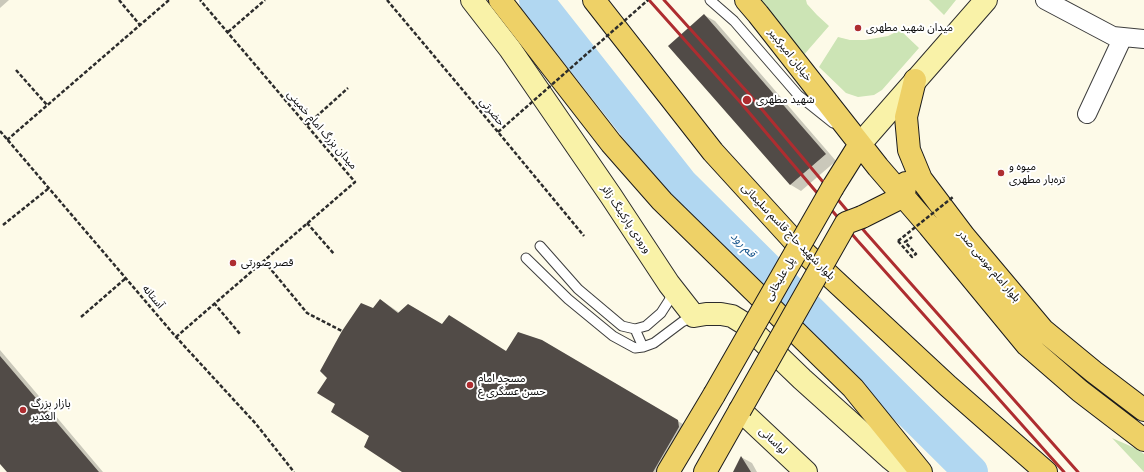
<!DOCTYPE html>
<html>
<head>
<meta charset="utf-8">
<style>
  body { margin:0 }
  canvas { display:block; background:#fdfae8 }
</style>
</head>
<body>
<canvas width="1144" height="472"></canvas>
<script>
const g = document.querySelector('canvas').getContext('2d');
g.lineJoin = 'round';
function fill(path, color) {
  g.fillStyle = color;
  g.fill(path, 'evenodd');
}
function toPath(rows) {
  const path = new Path2D();
  for (const r of rows) {
    path.moveTo(r[0], r[1]);
    for (let i = 2; i < r.length; i += 2) path.lineTo(r[i], r[i + 1]);
  }
  return path;
}
function trace(path, color, width, dash) {
  g.strokeStyle = color;
  g.lineWidth = width;
  g.lineCap = dash ? 'butt' : 'round';
  g.setLineDash(dash || []);
  g.stroke(path);
}
function drawText(font, color, halo, rows, align = 'center') {
  g.font = font + ' Merriweather,"Noto Sans Arabic",serif';
  g.lineWidth = 4;
  g.setLineDash([]);
  g.textBaseline = 'middle';
  g.strokeStyle = halo;
  g.fillStyle = color;
  for (const [text, x, y, turn = 0] of rows) {
    g.save();
    g.translate(x, y);
    g.rotate((+turn || 0) * Math.PI / 180);
    g.textAlign = isNaN(turn) ? turn : align;
    if (halo) g.strokeText(text, 0, 0);
    g.fillText(text, 0, 0);
    g.restore();
  }
}
fill(toPath([
  [752,0,806,0,807,4,817,15,829,26,802,57],
  [929,0,956,0,944,15],
  [900,30,919,48,882,90,874,95,858,97,846,93,819,67,838,37,850,40,865,40,888,36],
  [1112,438,1137,449,1144,454,1144,472]
]), '#cce4b5');
fill(toPath([
  [0,0,9,0,0,8],
  [704,15,715,21,836,161,801,191,791,185,670,46],
  [381,300,400,313,442,325,506,352,541,341,688,427,666,472,404,472,371,436,373,310],
  [0,350,103,472,8,472,0,463],
  [741,457,752,463,757,472,734,472]
]), '#0003');
trace(toPath([
  [536,0,681,184,971,472]
]), '#b1d7f1', 34);
fill(toPath([
  [704,14,826,154,790,185,668,46],
  [380,299,398,313,408,304,442,324,449,315,506,351,518,332,542,340,678,420,679,427,653,472,402,472,364,447,369,436,331,412,335,404,317,393,327,378,320,371,342,331,361,303,373,308],
  [0,356,99,472,7,472,0,464],
  [741,456,751,472,733,472]
]), '#514b47');
const lane = toPath([
  [710,0,734,21,798,95,833,123],
  [540,246,578,289,622,326,635,329,646,326,661,313,670,299,669,289],
  [526,258,568,299,613,336,635,348,643,347,654,343,682,322,694,316],
  [635,329,643,347]
]);
const street = toPath([
  [1045,0,1113,36,1144,39],
  [1087,114,1123,37]
]);
const secondary = toPath([
  [472,0,510,49,611,196,669,284,694,316,706,314,721,314,732,316,745,324,802,379,891,459,907,472],
  [860,144,986,0],
  [740,410,806,472]
]);
const primary = toPath([
  [500,0,611,143,662,201,853,388,921,472],
  [594,0,713,152,806,254,948,386,1046,472],
  [746,0,758,14,878,167,929,226,1027,345,1080,391,1144,440],
  [915,80,906,117,909,150,921,179,964,236,1043,330,1094,372,1144,410],
  [833,187,860,144],
  [862,217,904,196,905,185,906,183],
  [668,472,714,395],
  [705,472,740,410]
]);
trace(lane, '#3d3d3d', 11);
trace(street, '#3d3d3d', 20);
trace(secondary, '#2c2c2c', 24);
trace(primary, '#1b1b1b', 24);
trace(toPath([
  [119,0,140,25],
  [387,0,498,132,584,236],
  [228,32,265,0],
  [16,70,47,105],
  [307,125,348,88],
  [0,131,176,337,256,424,294,472],
  [7,140,169,0],
  [307,223,334,254],
  [3,225,49,188],
  [898,241,912,257,916,254,905,242,912,237],
  [264,261,307,313,342,331],
  [214,303,240,334],
  [81,317,126,278],
  [176,337,355,182,200,0]
]), '#2c2c2c', 2.5, [4, 2]);
trace(lane, '#fff', 9);
trace(street, '#fff', 18);
trace(secondary, '#f9f2a8', 22);
trace(primary, '#eed167', 22);
trace(toPath([
  [649,0,741,103,857,240,1064,472],
  [664,0,749,94,866,233,1078,472]
]), '#ae2d30', 3);
const primaryBridge = toPath([
  [714,395,833,187],
  [740,410,846,223,862,217]
]);
trace(primaryBridge, '#1b1b1b', 24, []);
trace(toPath([
  [498,132,648,0],
  [898,241,953,197]
]), '#2c2c2c', 2.5, [4, 2]);
trace(primaryBridge, '#eed167', 22);
for (const [x, y, r, color] of [
  [858,28,4,"#ae2d30"],
  [747,100,5,"#ae2d30"],
  [1001,173,4,"#ae2d30"],
  [233,263,4,"#ae2d30"],
  [470,385,4,"#ae2d30"],
  [23,410,4,"#ae2d30"]
]) {
  const dot = new Path2D();
  dot.arc(x, y, r, 0, 2 * Math.PI);
  g.fillStyle = color;
  g.fill(dot);
  trace(dot, '#fff', 1.5);
}
drawText('11px', '#0a0a0a', '#fff', [
  ["میدان شهید مطهری",866,28],
  ["شهید مطهری",756,100],
  ["میوه و",1009,167],
  ["تره‌بار مطهری",1009,180],
  ["قصر صورتی",241,263],
  ["مسجد امام",478,379],
  ["حسن عسگری ع",478,392],
  ["بازار بزرگ",31,404],
  ["الغدیر",31,417]
], 'left');
drawText('11px', '#0a0a0a', '#fff', [
  ["خیابان امیرکبیر",790,55,52],
  ["حضرتی",492,112,50],
  ["میدان بزرگ امام خمینی",322,130,49],
  ["ورودی پارکینگ زائر",626,219,56],
  ["بلوار شهید حاج قاسم سلیمانی",788,232,46],
  ["بلوار امام موسی صدر",989,266,50],
  ["پل علیخانی",780,279,-60],
  ["آستانه",153,297,50],
  ["لواسانی",773,441,43]
]);
drawText('italic 12px', '#1e5b91', '#fff', [
  ["قم رود",743,245,45]
]);
</script>
</body>
</html>
